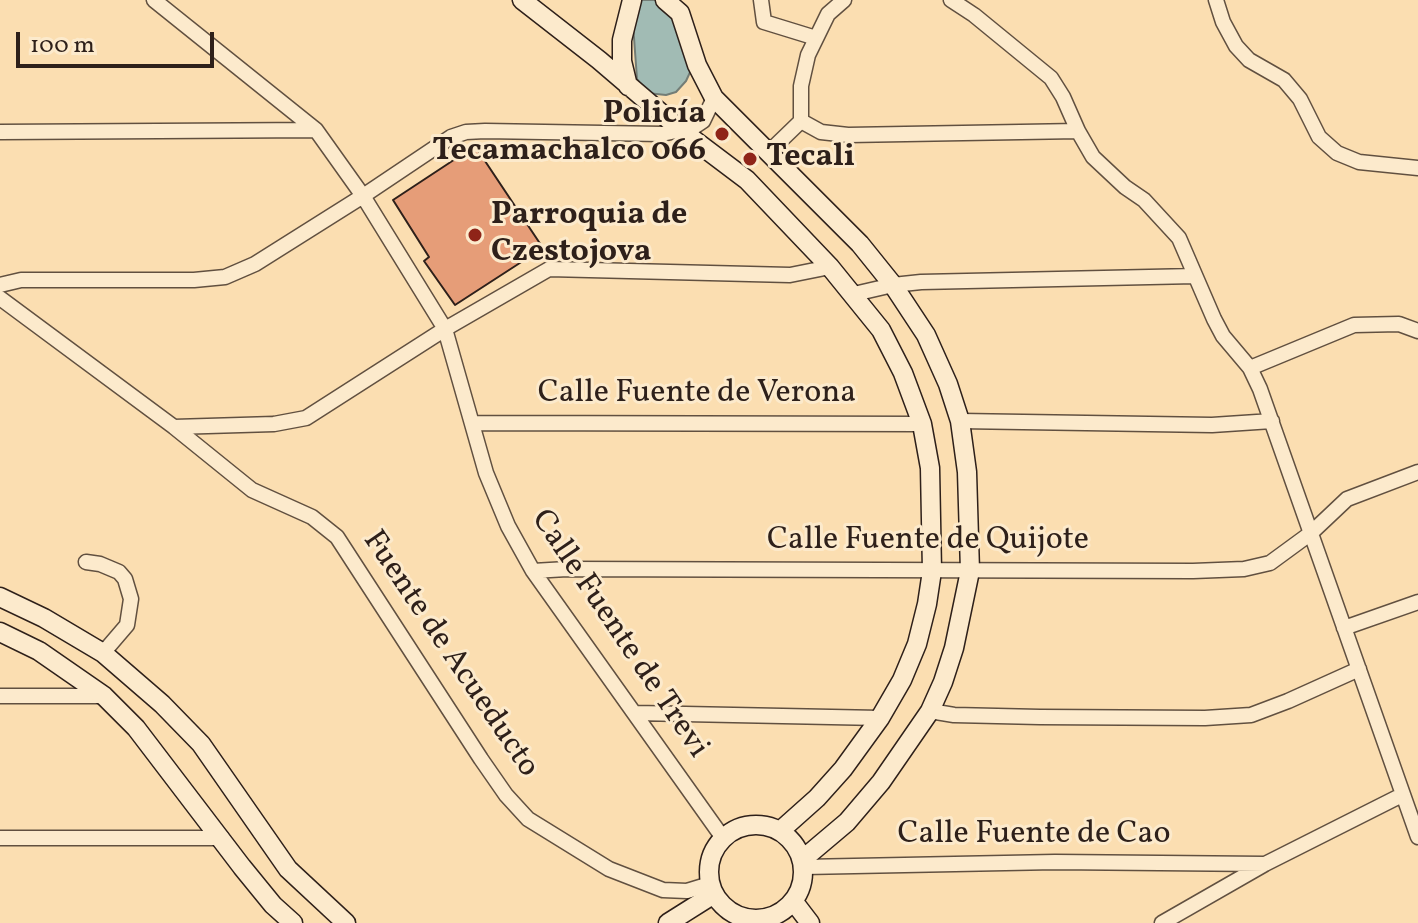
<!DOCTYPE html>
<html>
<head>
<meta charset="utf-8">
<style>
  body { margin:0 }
  #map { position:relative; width:1418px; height:923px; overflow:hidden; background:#fbdeb1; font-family:Vollkorn,serif }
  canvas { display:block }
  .scale { position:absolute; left:16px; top:32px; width:198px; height:36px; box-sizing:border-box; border:4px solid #2e201a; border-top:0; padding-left:10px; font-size:24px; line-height:28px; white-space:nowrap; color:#2e201a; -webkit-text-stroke:6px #fceacc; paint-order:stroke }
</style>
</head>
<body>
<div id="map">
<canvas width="1418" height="923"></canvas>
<div class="scale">100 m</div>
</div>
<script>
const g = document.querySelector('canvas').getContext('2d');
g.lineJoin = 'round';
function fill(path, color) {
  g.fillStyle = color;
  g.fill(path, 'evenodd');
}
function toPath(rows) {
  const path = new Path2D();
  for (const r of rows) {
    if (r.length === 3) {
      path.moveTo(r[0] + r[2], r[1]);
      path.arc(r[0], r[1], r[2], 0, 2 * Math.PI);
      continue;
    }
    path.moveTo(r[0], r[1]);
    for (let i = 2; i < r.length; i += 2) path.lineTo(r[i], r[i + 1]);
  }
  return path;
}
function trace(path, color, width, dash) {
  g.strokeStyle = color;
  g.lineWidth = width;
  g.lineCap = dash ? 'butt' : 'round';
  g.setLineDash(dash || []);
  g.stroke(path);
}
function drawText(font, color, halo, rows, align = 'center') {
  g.font = font + ' Vollkorn,serif';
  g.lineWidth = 6;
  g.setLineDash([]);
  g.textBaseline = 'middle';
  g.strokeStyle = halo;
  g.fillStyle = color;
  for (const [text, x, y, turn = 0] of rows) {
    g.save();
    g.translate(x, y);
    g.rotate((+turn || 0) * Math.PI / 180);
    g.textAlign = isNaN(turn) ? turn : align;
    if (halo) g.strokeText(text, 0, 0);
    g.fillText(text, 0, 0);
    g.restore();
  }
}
const water = toPath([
  [641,0,659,0,681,15,692,68,686,81,676,92,666,95,647,93,637,79,633,24,641,0]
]);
fill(water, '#a1bbb4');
trace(water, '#737d76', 2);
const building = toPath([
  [475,146,543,248,455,305,424,261,429,257,393,200,475,146]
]);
fill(building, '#e69d78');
trace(building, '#2e201a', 2);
const street = toPath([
  [154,0,316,130,363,196,445,329,486,473,508,526,533,571,723,838],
  [761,0,764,22,816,38],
  [951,0,974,15,1051,78,1063,97,1078,131,1093,157,1125,187,1144,200,1179,238,1214,319,1223,336,1250,368,1260,389,1418,837],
  [1216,0,1223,22,1236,46,1249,60,1284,80,1300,99,1319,137,1337,153,1359,162,1418,168],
  [801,121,821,132,848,135,1078,131],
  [0,132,316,130],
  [770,151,801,121,801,86,808,55,828,14,844,0],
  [0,285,21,280,194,280,225,277,255,264,363,196,451,137,466,132,485,131,662,134,694,127,703,121,714,98],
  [854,294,893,285,921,282,1195,276],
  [0,298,174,427,252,490,312,517,337,537,481,759,506,795,528,819,609,869,663,890,687,891,710,884],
  [1250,368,1354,325,1399,324,1418,331],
  [960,421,1212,425,1272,421],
  [472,423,922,424],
  [174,427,274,424,306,418,445,329,549,269,790,275,830,267],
  [86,562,100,564,119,572,125,579,131,599,127,625,103,653],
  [533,571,567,569,1193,571,1244,569,1270,563,1311,533,1347,499,1418,472],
  [1344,628,1418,602],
  [0,696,104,696],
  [930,711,954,715,1040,717,1205,718,1251,715,1288,701,1359,669],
  [636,713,880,718],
  [0,838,222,838],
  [804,867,1055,862,1265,864],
  [1162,923,1265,864,1402,795]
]);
const secondary = toPath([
  [522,0,599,60,682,131,747,180,830,267,881,330,903,373,922,424,930,468,932,571,927,604,917,644,902,680,880,718,843,769,817,798,780,831],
  [665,0,680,13,697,65,714,98,860,244,893,285,926,335,948,384,960,421,967,472,970,571,954,648,943,682,930,711,881,782,847,822,802,860],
  [628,86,622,61,622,40,632,0],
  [0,597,44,618,103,653,162,704,201,744,288,869,346,923],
  [0,632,39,651,104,696,136,728,242,867,273,905,293,923],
  [756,872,47],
  [794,902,810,923],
  [668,923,714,894]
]);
trace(street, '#615040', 17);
trace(secondary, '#2e201a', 21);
trace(street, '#fceacc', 14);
trace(secondary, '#fceacc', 18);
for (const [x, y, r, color] of [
  [722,134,8,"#8f2418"],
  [750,159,8,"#8f2418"],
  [475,235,8,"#8f2418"]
]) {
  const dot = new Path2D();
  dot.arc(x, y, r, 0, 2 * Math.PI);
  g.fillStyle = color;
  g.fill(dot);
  trace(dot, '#fceacc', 3);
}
drawText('bold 32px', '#2e201a', '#fceacc', [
  ["Policía",706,116,"right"],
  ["Tecamachalco 066",706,153,"right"],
  ["Tecali",766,159],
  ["Parroquia de",491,217],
  ["Czestojova",491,254]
], 'left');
drawText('32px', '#2e201a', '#fceacc', [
  ["Calle Fuente de Verona",697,395],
  ["Calle Fuente de Quijote",928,542],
  ["Calle Fuente de Trevi",618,635,56],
  ["Fuente de Acueducto",449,655,56],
  ["Calle Fuente de Cao",1034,836]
]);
</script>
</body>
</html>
